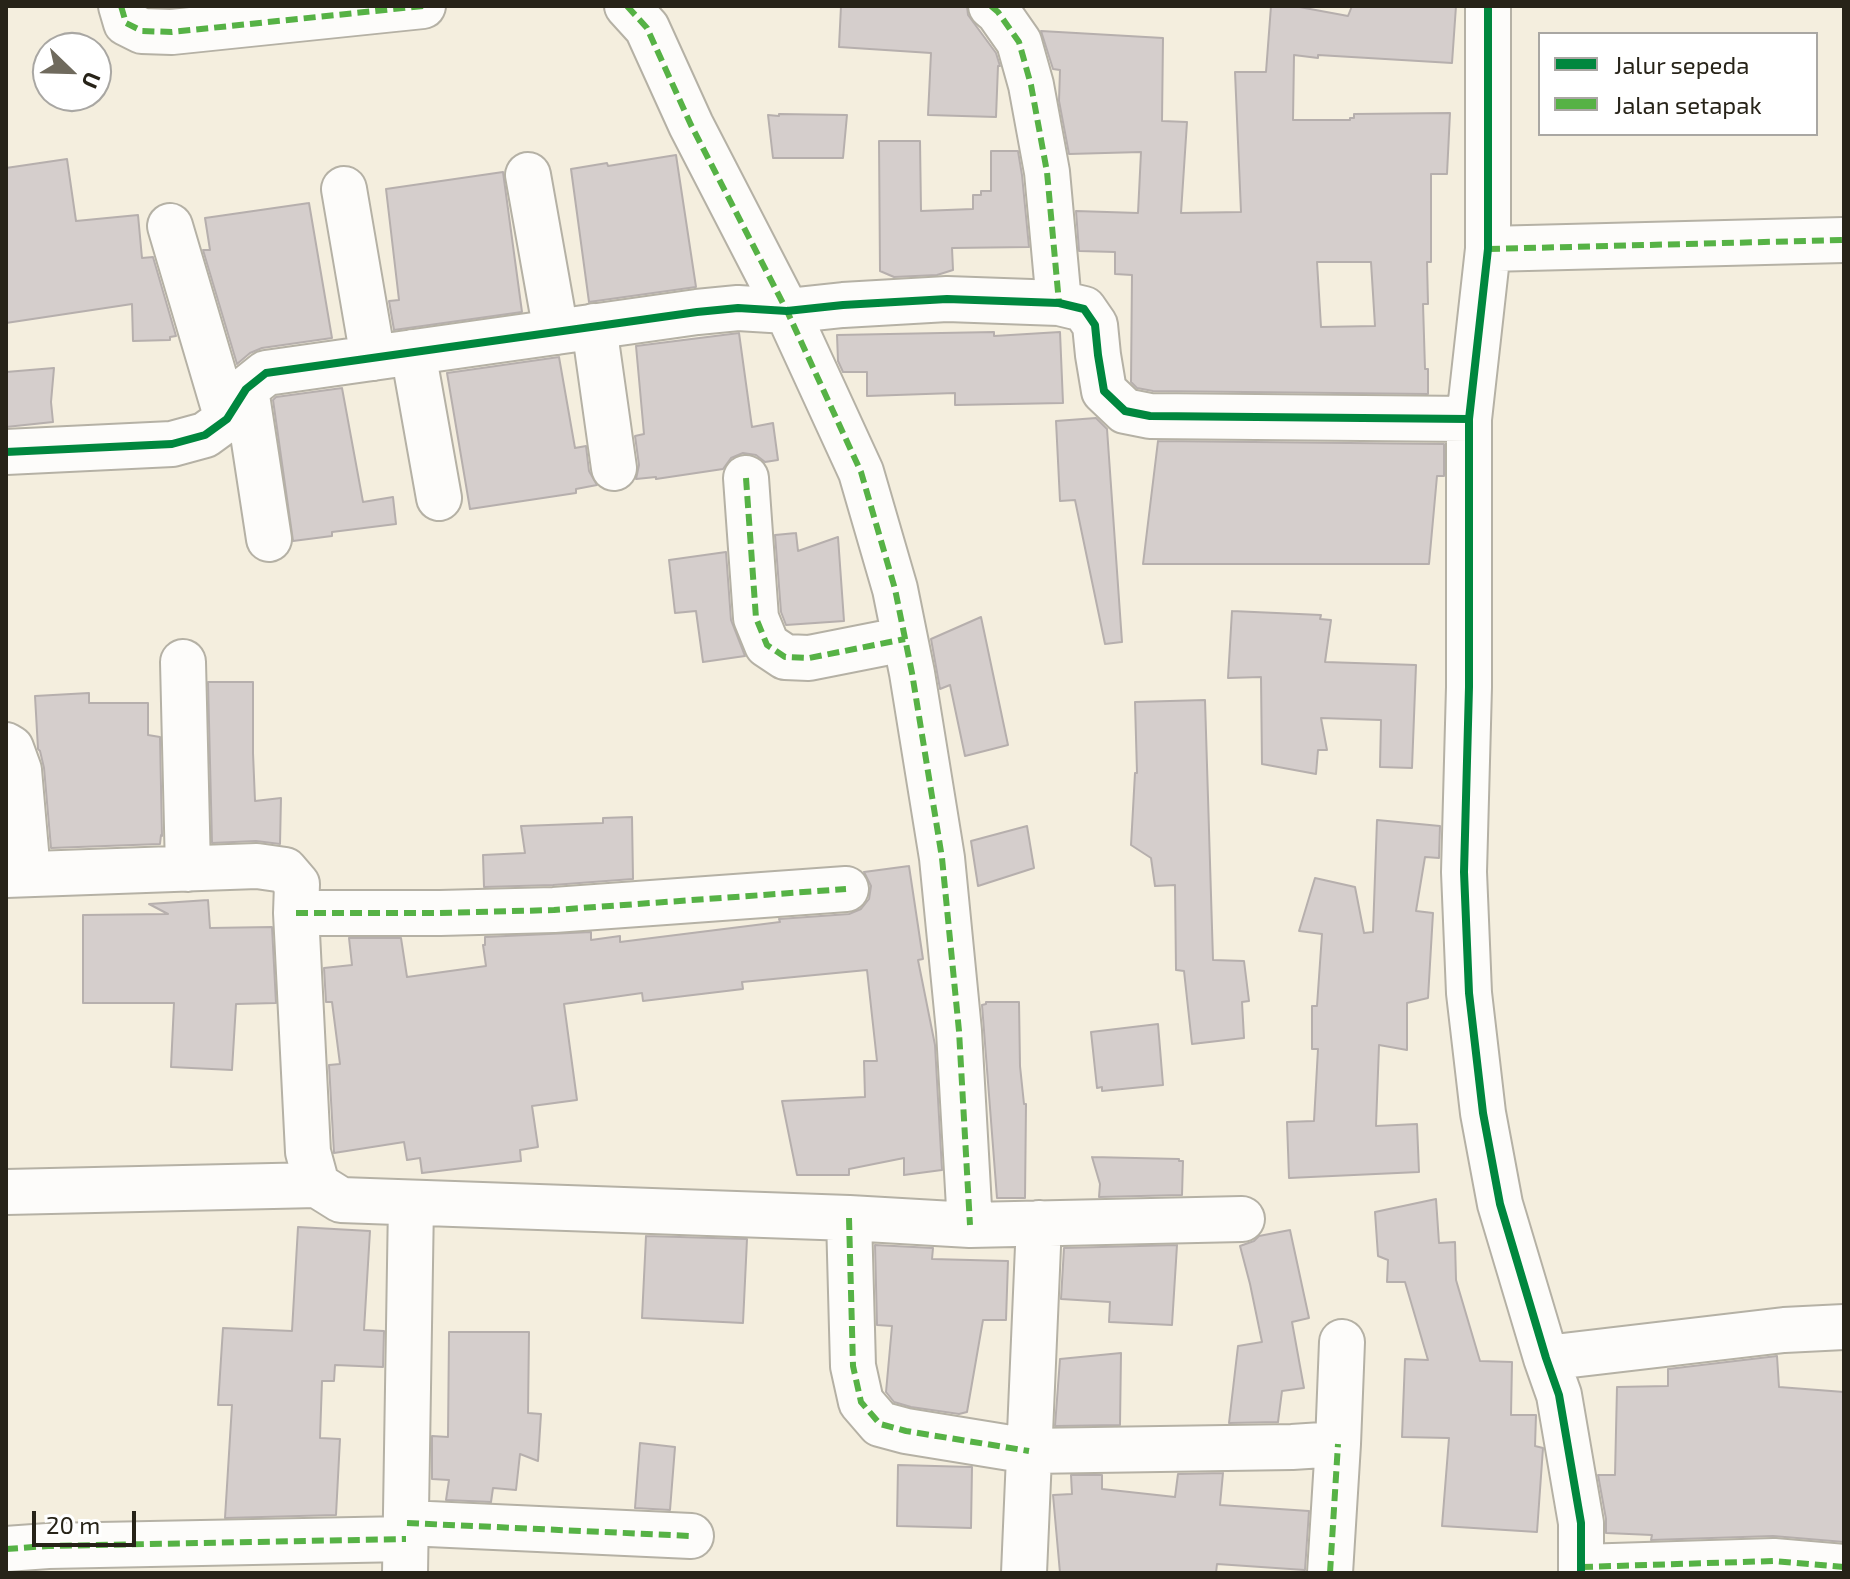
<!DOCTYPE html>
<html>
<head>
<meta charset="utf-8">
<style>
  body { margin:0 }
  #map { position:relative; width:1850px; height:1579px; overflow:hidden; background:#f4eede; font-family:"Exo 2",sans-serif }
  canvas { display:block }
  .frame { position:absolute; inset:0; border:8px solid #272318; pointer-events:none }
  .legend { position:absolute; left:1538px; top:32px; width:280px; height:104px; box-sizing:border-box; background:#fff; border:2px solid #a9a7a3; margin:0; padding:10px 14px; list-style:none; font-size:24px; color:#272318 }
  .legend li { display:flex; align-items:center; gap:16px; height:40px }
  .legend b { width:40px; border:2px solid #a9a7a3 }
  .north { position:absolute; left:32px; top:32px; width:80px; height:80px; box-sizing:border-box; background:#fff; border:2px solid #a9a7a3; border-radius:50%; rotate:113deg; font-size:22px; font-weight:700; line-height:32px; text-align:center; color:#272318 }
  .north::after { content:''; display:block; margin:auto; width:28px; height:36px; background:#6f6a5d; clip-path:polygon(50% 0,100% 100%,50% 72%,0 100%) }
  .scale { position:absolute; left:32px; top:1511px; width:104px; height:36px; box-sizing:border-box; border:4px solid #272318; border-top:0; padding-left:10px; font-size:24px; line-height:28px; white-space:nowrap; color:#272318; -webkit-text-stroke:6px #fff; paint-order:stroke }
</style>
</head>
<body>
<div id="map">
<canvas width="1850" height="1579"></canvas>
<div class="frame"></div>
<ul class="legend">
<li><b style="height:10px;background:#00873e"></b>Jalur sepeda</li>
<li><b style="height:10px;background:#56b245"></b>Jalan setapak</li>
</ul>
<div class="north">U</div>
<div class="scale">20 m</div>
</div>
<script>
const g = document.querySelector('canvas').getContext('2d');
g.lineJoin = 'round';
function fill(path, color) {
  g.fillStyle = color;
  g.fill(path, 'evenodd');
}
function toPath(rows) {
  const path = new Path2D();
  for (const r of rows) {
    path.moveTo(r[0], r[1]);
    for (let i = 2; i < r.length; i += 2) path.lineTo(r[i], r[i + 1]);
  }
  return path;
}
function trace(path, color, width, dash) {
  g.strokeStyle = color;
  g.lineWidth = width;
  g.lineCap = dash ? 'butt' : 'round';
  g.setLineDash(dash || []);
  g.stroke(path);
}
const building = toPath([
  [841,6,967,6,968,15,996,53,1000,66,998,66,996,117,928,115,931,53,839,47,841,6],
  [1271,6,1294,6,1348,16,1352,6,1456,6,1452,63,1318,55,1318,58,1294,55,1293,120,1350,120,1350,118,1354,118,1354,114,1450,113,1447,174,1431,174,1431,262,1427,262,1428,304,1423,304,1425,369,1428,369,1428,394,1153,391,1137,388,1131,382,1132,275,1115,274,1115,252,1079,251,1076,211,1138,213,1141,152,1069,154,1059,101,1060,70,1053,69,1041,31,1163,38,1162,121,1187,122,1181,213,1241,212,1235,72,1266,72,1271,6],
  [1317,262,1371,262,1375,326,1321,327,1317,262],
  [779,114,847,115,843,158,773,158,768,115,779,116,779,114],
  [879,141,920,141,921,211,973,209,973,195,981,195,981,191,991,191,991,151,1018,151,1022,175,1029,247,952,248,953,270,937,275,894,277,880,271,879,141],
  [676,155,696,287,589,302,571,169,607,163,608,166,676,155],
  [67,159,76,221,138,215,142,258,153,257,176,336,170,337,170,340,133,341,132,304,6,323,6,168,67,159],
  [503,172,522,312,394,330,389,301,399,300,386,189,503,172],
  [309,203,332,338,262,348,250,353,237,364,203,250,210,250,205,218,309,203],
  [994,332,994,336,1060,332,1063,403,955,405,955,393,867,396,867,372,843,372,838,361,837,335,994,332],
  [739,333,752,427,773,423,778,460,765,462,756,455,743,453,731,458,723,469,656,479,656,477,636,479,639,465,635,436,644,434,636,346,739,333],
  [559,357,575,448,586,446,589,471,597,485,576,489,576,493,470,509,447,373,559,357],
  [54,368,51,402,53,422,6,427,6,372,54,368],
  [342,388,363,502,393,497,396,524,332,532,332,536,293,541,273,400,276,397,342,388],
  [1096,418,1107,429,1122,642,1105,644,1075,500,1060,501,1056,421,1096,418],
  [1158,441,1444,444,1444,476,1437,476,1429,564,1143,564,1158,441],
  [796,533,798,551,838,537,844,621,786,625,781,612,775,535,796,533],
  [726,552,731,620,745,656,703,662,696,611,675,613,669,560,726,552],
  [1232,611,1321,615,1320,619,1331,620,1325,662,1416,665,1412,768,1380,767,1381,720,1321,718,1327,750,1318,750,1316,774,1262,764,1261,677,1228,678,1232,611],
  [981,617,1008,745,965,756,950,685,940,689,931,639,981,617],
  [208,682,253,682,253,753,255,801,281,798,280,844,256,841,212,843,208,682],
  [89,693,89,703,148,703,148,735,160,737,162,836,161,835,160,844,51,848,44,768,40,751,38,749,35,696,89,693],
  [1205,700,1213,960,1244,961,1249,1001,1242,1002,1244,1038,1192,1044,1184,971,1176,970,1175,885,1155,886,1151,858,1131,845,1135,773,1137,773,1135,702,1205,700],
  [632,817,633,879,553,885,484,887,483,855,525,853,521,826,603,823,603,818,632,817],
  [1377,820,1440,826,1439,858,1425,857,1416,911,1433,913,1428,998,1407,1003,1407,1050,1379,1045,1376,1126,1417,1124,1419,1172,1289,1178,1287,1122,1314,1121,1318,1049,1312,1049,1312,1006,1317,1006,1322,934,1299,931,1315,878,1355,887,1364,933,1373,932,1377,820],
  [1027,826,1034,868,978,886,971,841,1027,826],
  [909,866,923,959,918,960,935,1045,942,1170,904,1175,904,1158,849,1169,849,1175,797,1175,782,1101,865,1097,864,1061,877,1061,867,970,742,982,743,989,643,1001,642,993,564,1004,577,1100,532,1106,538,1147,520,1150,521,1161,422,1173,420,1158,407,1160,404,1142,334,1153,329,1065,340,1064,332,1002,326,1002,324,968,352,965,349,938,401,938,407,977,486,966,483,945,485,945,485,937,591,932,591,940,620,936,620,942,780,922,779,919,849,914,861,909,869,899,871,886,864,872,909,866],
  [208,900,210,928,272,927,276,1003,236,1004,232,1070,171,1067,174,1003,83,1003,83,915,168,914,149,904,208,900],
  [986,1002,1019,1002,1020,1066,1024,1104,1026,1104,1025,1198,997,1198,982,1005,986,1004,986,1002],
  [1158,1024,1163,1085,1102,1091,1102,1087,1097,1088,1091,1032,1158,1024],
  [1092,1157,1179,1159,1179,1161,1183,1161,1182,1195,1099,1197,1100,1184,1092,1157],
  [1436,1199,1439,1243,1455,1242,1456,1280,1480,1361,1512,1362,1511,1415,1536,1415,1535,1446,1543,1448,1537,1532,1442,1526,1449,1438,1402,1437,1405,1359,1428,1360,1405,1282,1387,1282,1388,1260,1378,1256,1375,1212,1436,1199],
  [298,1227,370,1231,364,1330,384,1331,383,1367,335,1365,334,1381,322,1381,320,1438,340,1439,336,1515,225,1518,232,1405,218,1405,223,1328,292,1331,298,1227],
  [1290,1230,1309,1318,1292,1322,1304,1388,1282,1391,1278,1422,1229,1423,1238,1346,1262,1342,1250,1284,1240,1246,1254,1241,1259,1236,1290,1230],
  [646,1236,747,1239,743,1323,642,1318,646,1236],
  [875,1245,933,1248,932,1259,1008,1261,1006,1320,983,1320,967,1412,959,1414,911,1407,894,1402,886,1392,892,1326,877,1325,875,1245],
  [1177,1245,1172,1325,1109,1322,1110,1302,1061,1299,1064,1248,1177,1245],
  [449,1332,529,1332,528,1413,541,1414,538,1461,520,1454,516,1490,493,1488,491,1502,446,1500,449,1480,432,1479,432,1436,448,1437,449,1332],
  [1121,1353,1120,1425,1055,1426,1060,1359,1121,1353],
  [1777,1356,1779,1387,1844,1392,1844,1542,1773,1536,1651,1540,1652,1535,1606,1533,1606,1519,1598,1475,1615,1475,1617,1387,1668,1386,1668,1369,1777,1356],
  [640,1443,675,1447,670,1510,635,1508,640,1443],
  [898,1465,972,1467,971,1528,897,1526,898,1465],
  [1223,1473,1220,1505,1309,1511,1305,1570,1217,1564,1216,1573,1060,1573,1053,1495,1072,1494,1071,1475,1102,1475,1102,1489,1175,1497,1178,1474,1223,1473]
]);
fill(building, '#d5cecc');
trace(building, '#b6afad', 2);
const minor = toPath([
  [121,6,126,23,142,31,172,32,423,6],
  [627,6,647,28,691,125,787,311,861,472,895,589,912,673,942,858,959,1031,970,1225],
  [991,6,998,12,1019,42,1031,85,1047,172,1059,303],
  [1488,6,1488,249,1469,419,1469,687,1464,872,1469,993,1483,1113,1500,1204,1546,1358,1559,1395,1581,1523,1581,1573],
  [528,175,556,332],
  [344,189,373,358],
  [170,226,227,419],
  [1488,249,1844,240],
  [594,326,614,468],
  [413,352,439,498],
  [246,389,269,539],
  [6,452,172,444,205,435,227,419,246,389,266,373,697,312,738,308,787,311,843,305,947,299,1059,303,1084,309,1095,325,1098,355,1104,391,1125,411,1150,416,1469,419],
  [746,478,756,618,767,645,785,657,809,658,905,639],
  [183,662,188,869],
  [6,745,11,748,19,770,28,874],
  [6,875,257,866,285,870,297,884,296,913,308,1152,317,1185,341,1200,849,1218,970,1225,1242,1219],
  [296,913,440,913,554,910,846,889],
  [6,1192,317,1185],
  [849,1218,853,1366,861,1402,880,1424,906,1431,1029,1451,1292,1447,1338,1444,1342,1342],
  [1546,1358,1784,1330,1844,1327],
  [407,1523,691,1536],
  [6,1549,48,1546,406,1539],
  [1581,1567,1774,1561,1844,1567],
  [405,1573,411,1203],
  [1024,1573,1039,1223],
  [1330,1573,1338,1444]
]);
trace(minor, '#b5b1a5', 48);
trace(minor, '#fdfcfa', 44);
trace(toPath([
  [121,6,126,23,142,31,172,32,423,6],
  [627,6,647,28,691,125,787,311,861,472,895,589,912,673,942,858,959,1031,970,1225],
  [991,6,998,12,1019,42,1031,85,1047,172,1059,303],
  [1488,249,1844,240],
  [746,478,756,618,767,645,785,657,809,658,905,639],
  [296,913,440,913,554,910,846,889],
  [849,1218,853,1366,861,1402,880,1424,906,1431,1029,1451],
  [407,1523,691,1536],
  [6,1549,48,1546,406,1539],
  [1581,1567,1774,1561,1844,1567],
  [1330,1573,1338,1444]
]), '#56b245', 6, [12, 6]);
trace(toPath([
  [1488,6,1488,249,1469,419,1469,687,1464,872,1469,993,1483,1113,1500,1204,1546,1358,1559,1395,1581,1523,1581,1573],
  [6,452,172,444,205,435,227,419,246,389,266,373,697,312,738,308,787,311,843,305,947,299,1059,303,1084,309,1095,325,1098,355,1104,391,1125,411,1150,416,1469,419]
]), '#00873e', 8);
</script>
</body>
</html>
